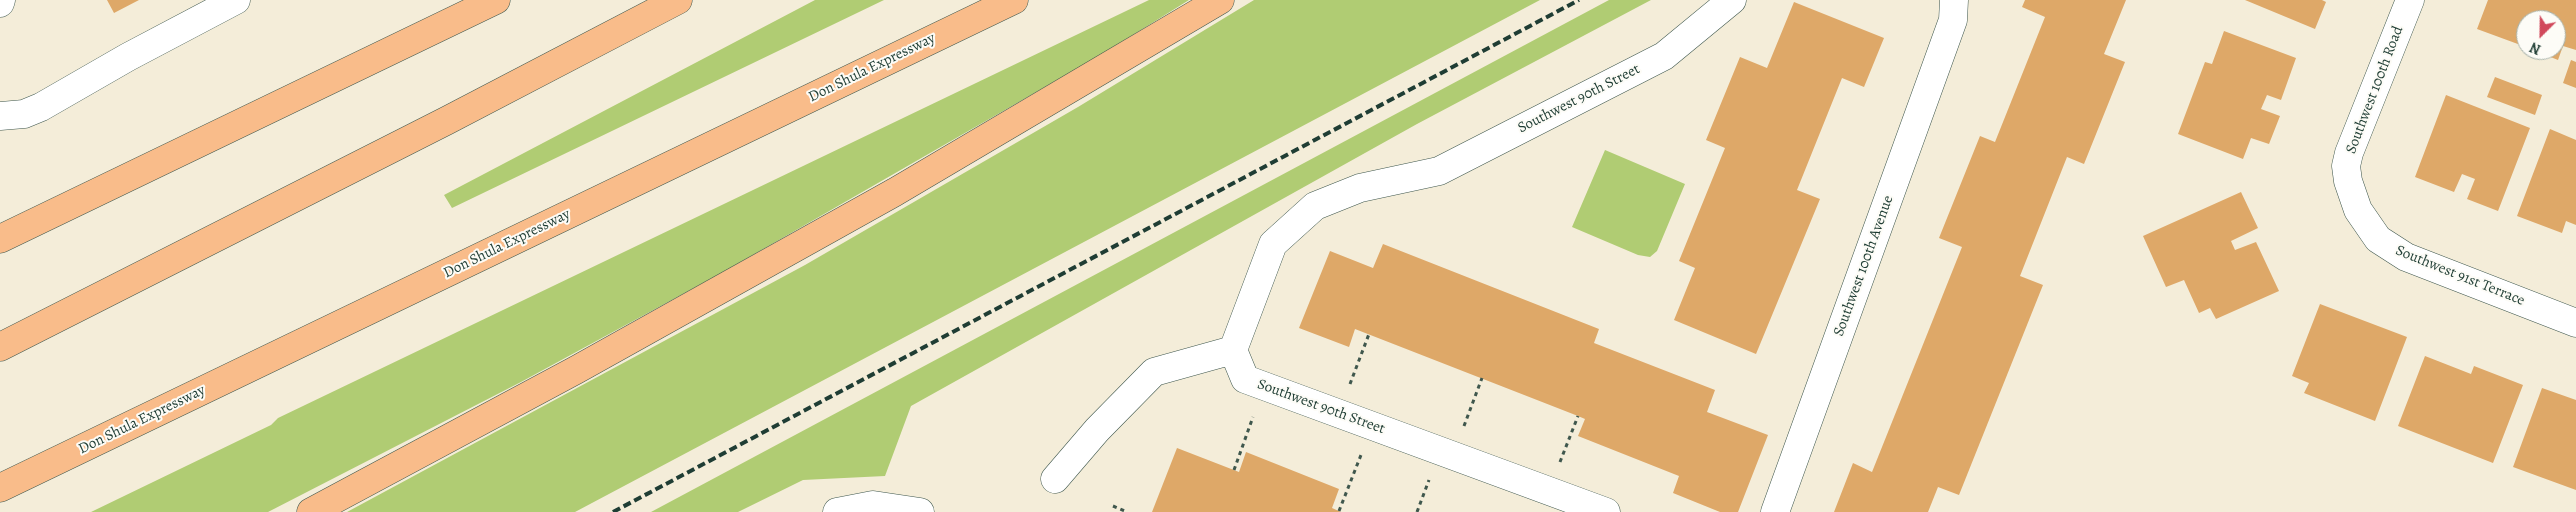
<!DOCTYPE html>
<html>
<head>
<meta charset="utf-8">
<style>
  body { margin:0 }
  #map { position:relative; width:2576px; height:512px; overflow:hidden; background:#f4edd9; font-family:Alegreya,serif }
  canvas { display:block }
  .north { position:absolute; left:2516px; top:10px; width:50px; height:50px; box-sizing:border-box; background:#fdfcf7; border:1px solid #a4b0a9; border-radius:50%; rotate:203deg; font-size:14px; font-weight:700; line-height:20px; text-align:center; color:#1f3d34 }
  .north::after { content:''; display:block; margin:auto; width:18px; height:22px; background:#d1495b; clip-path:polygon(50% 0,100% 100%,50% 72%,0 100%) }
</style>
</head>
<body>
<div id="map">
<canvas width="2576" height="512"></canvas>
<div class="north">N</div>
</div>
<script>
const g = document.querySelector('canvas').getContext('2d');
g.lineJoin = 'round';
function fill(path, color) {
  g.fillStyle = color;
  g.fill(path, 'evenodd');
}
function toPath(rows) {
  const path = new Path2D();
  for (const r of rows) {
    path.moveTo(r[0], r[1]);
    for (let i = 2; i < r.length; i += 2) path.lineTo(r[i], r[i + 1]);
  }
  return path;
}
function trace(path, color, width, dash) {
  g.strokeStyle = color;
  g.lineWidth = width;
  g.lineCap = dash ? 'butt' : 'round';
  g.setLineDash(dash || []);
  g.stroke(path);
}
function drawText(font, color, halo, rows, align = 'center') {
  g.font = font + ' Alegreya,serif';
  g.lineWidth = 4;
  g.setLineDash([]);
  g.textBaseline = 'middle';
  g.strokeStyle = halo;
  g.fillStyle = color;
  for (const [text, x, y, turn = 0] of rows) {
    g.save();
    g.translate(x, y);
    g.rotate((+turn || 0) * Math.PI / 180);
    g.textAlign = isNaN(turn) ? turn : align;
    if (halo) g.strokeText(text, 0, 0);
    g.fillText(text, 0, 0);
    g.restore();
  }
}
fill(toPath([
  [815,0,884,0,452,208,444,195],
  [1149,0,1189,0,1104,53,725,271,521,382,268,512,91,512,271,425,278,418],
  [1254,0,1540,0,575,512,347,512,805,265,1078,107],
  [1609,0,1651,0,1417,124,911,406,885,476,803,480,738,512,651,512],
  [1605,150,1685,184,1657,251,1650,257,1638,255,1572,227]
]), '#b0cc73');
fill(toPath([
  [107,0,139,0,114,13],
  [2025,0,2126,0,2104,54,2125,62,2084,164,2067,157,2020,276,2043,285,1959,495,1938,487,1928,512,1834,512,1853,463,1872,472,1962,247,1939,238,1980,136,1995,142,2045,17,2022,7],
  [2245,0,2322,0,2326,2,2315,29],
  [2488,0,2576,0,2576,50,2563,46,2558,60,2533,50,2556,50,2556,20,2526,20,2526,47,2477,29],
  [1794,2,1884,38,1864,87,1842,78,1797,190,1820,199,1756,354,1674,320,1695,268,1679,261,1725,148,1706,140,1740,57,1767,68],
  [2224,31,2296,58,2281,100,2267,95,2261,109,2280,116,2269,144,2251,138,2243,159,2178,134,2205,62,2212,64],
  [2571,60,2576,62,2576,88,2563,83],
  [2495,77,2542,95,2535,115,2487,97],
  [2446,95,2530,128,2498,211,2467,199,2475,179,2462,174,2454,192,2415,177],
  [2550,129,2576,140,2576,225,2566,221,2562,233,2517,216],
  [2241,192,2258,228,2231,241,2235,250,2256,242,2279,291,2216,319,2210,308,2199,313,2184,280,2166,287,2143,236],
  [1383,244,1599,329,1594,343,1715,390,1707,412,1768,435,1738,512,1720,512,1673,493,1679,476,1578,436,1585,419,1578,416,1355,329,1349,347,1299,328,1330,251,1373,268],
  [2320,304,2407,337,2375,421,2304,393,2309,383,2292,376],
  [2425,356,2471,374,2474,366,2523,385,2493,463,2398,426],
  [2542,388,2576,400,2576,490,2513,467],
  [1177,448,1239,472,1246,452,1339,489,1332,508,1341,512,1152,512]
]), '#dea868');
const minor = toPath([
  [2410,0,2349,153,2346,166,2348,181,2358,210,2378,239,2406,257,2576,323],
  [0,3,1,0],
  [0,116,24,114,41,107,128,57,236,0],
  [1055,479,1097,430,1154,372,1233,350],
  [837,512,873,505,920,512],
  [1606,512,1245,379,1233,350,1273,244,1315,206,1360,188,1439,171,1664,56,1732,0],
  [1775,512,1953,20,1954,0]
]);
const highway = toPath([
  [0,239,496,0],
  [0,347,446,121,678,0],
  [0,488,1014,0],
  [311,512,576,370,895,192,1220,0]
]);
trace(minor, '#3f574d', 29);
trace(highway, '#3f574d', 29);
trace(toPath([
  [1350,384,1369,334],
  [1464,426,1482,378],
  [1560,462,1578,416],
  [1234,470,1253,417],
  [1113,506,1127,512],
  [1339,511,1361,455],
  [1417,512,1429,480]
]), '#3f574d', 3, [4, 4]);
trace(minor, '#fff', 28);
trace(highway, '#f9bc8a', 28);
trace(toPath([
  [613,512,1579,0]
]), '#1f3d34', 4, [8, 4]);
drawText('15px', '#1f3d34', '#fdfcf7', [
  ["Don Shula Expressway",872,68,-26],
  ["Southwest 100th Road",2375,90,-69],
  ["Southwest 90th Street",1579,99,-27],
  ["Don Shula Expressway",507,244,-26],
  ["Southwest 100th Avenue",1864,266,-70],
  ["Southwest 91st Terrace",2460,276,22],
  ["Southwest 90th Street",1321,407,20],
  ["Don Shula Expressway",142,420,-26]
]);
</script>
</body>
</html>
